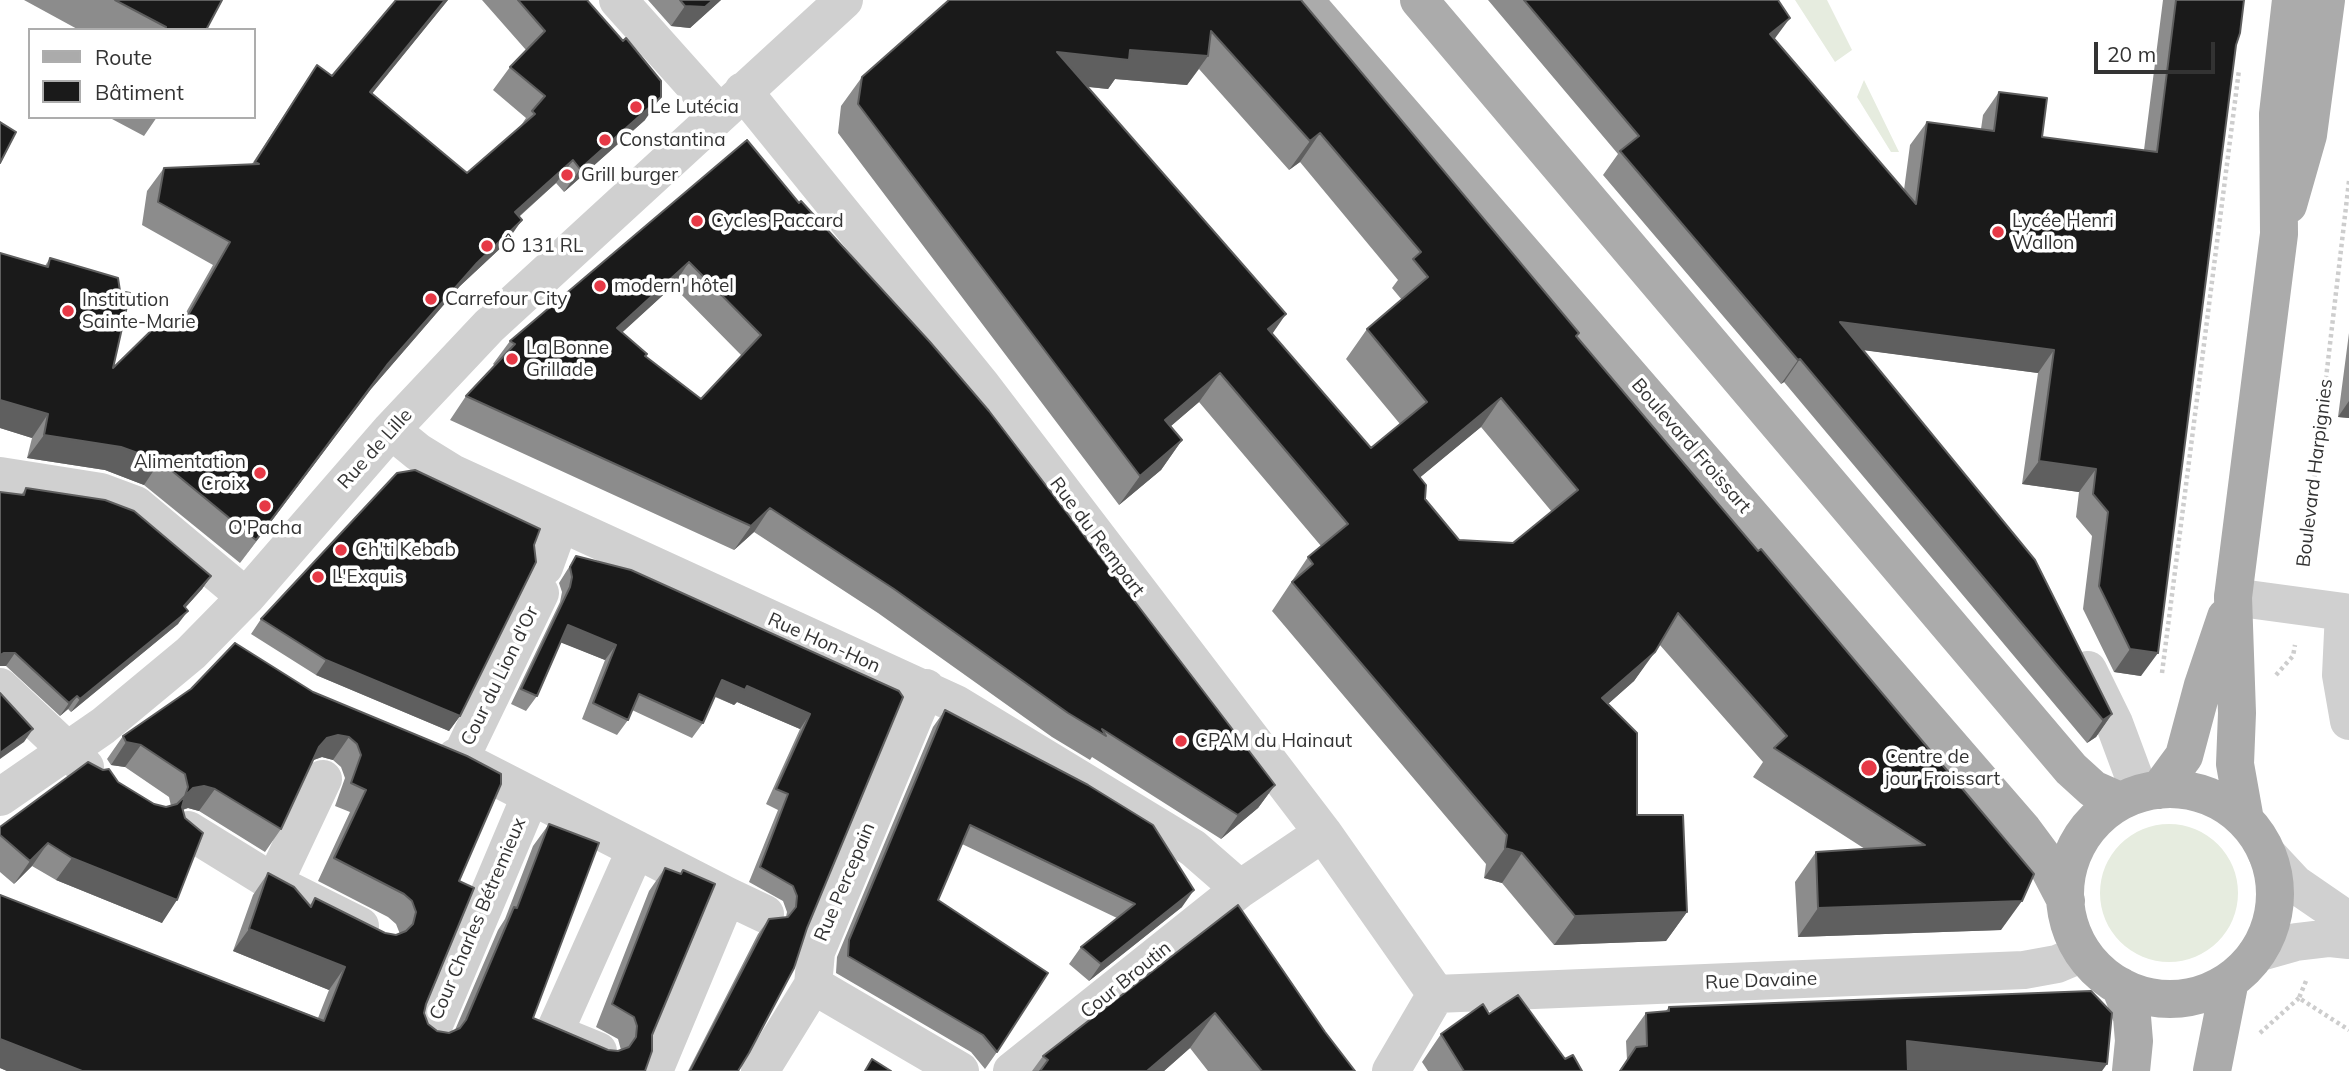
<!DOCTYPE html>
<html>
<head>
<meta charset="utf-8">
<style>
  body { margin:0 }
  #map { position:relative; width:2349px; height:1071px; overflow:hidden; background:#fff; font-family:Mulish,sans-serif }
  canvas { display:block }
  .legend { position:absolute; left:28px; top:28px; width:228px; height:91px; box-sizing:border-box; background:#fff; border:2px solid #adadad; margin:0; padding:9px 12px; list-style:none; font-size:21px; color:#333 }
  .legend li { display:flex; align-items:center; gap:14px; height:35px }
  .legend b { width:35px; border:2px solid #adadad }
  .scale { position:absolute; left:2094px; top:42px; width:121px; height:32px; box-sizing:border-box; border:4px solid #333; border-top:0; padding-left:9px; font-size:21px; line-height:24px; white-space:nowrap; color:#333; -webkit-text-stroke:5px #fff; paint-order:stroke }
</style>
</head>
<body>
<div id="map">
<canvas width="2349" height="1071"></canvas>
<ul class="legend">
<li><b style="height:9px;background:#ababab"></b>Route</li>
<li><b style="height:19px;background:#1a1a1a"></b>Bâtiment</li>
</ul>
<div class="scale">20 m</div>
</div>
<script>
const g = document.querySelector('canvas').getContext('2d');
g.lineJoin = 'round';
function fill(path, color) {
  g.fillStyle = color;
  g.fill(path, 'evenodd');
}
function toPath(rows) {
  const path = new Path2D();
  for (const r of rows) {
    if (r.length === 3) {
      path.moveTo(r[0] + r[2], r[1]);
      path.arc(r[0], r[1], r[2], 0, 2 * Math.PI);
      continue;
    }
    path.moveTo(r[0], r[1]);
    for (let i = 2; i < r.length; i += 2) path.lineTo(r[i], r[i + 1]);
  }
  return path;
}
function trace(path, color, width, dash) {
  g.strokeStyle = color;
  g.lineWidth = width;
  g.lineCap = dash ? 'butt' : 'round';
  g.setLineDash(dash || []);
  g.stroke(path);
}
function drawText(font, color, halo, rows, align = 'center') {
  g.font = font + ' Mulish,sans-serif';
  g.lineWidth = 7;
  g.setLineDash([]);
  g.textBaseline = 'middle';
  g.strokeStyle = halo;
  g.fillStyle = color;
  for (const [text, x, y, turn = 0] of rows) {
    g.save();
    g.translate(x, y);
    g.rotate((+turn || 0) * Math.PI / 180);
    g.textAlign = isNaN(turn) ? turn : align;
    if (halo) g.strokeText(text, 0, 0);
    g.fillText(text, 0, 0);
    g.restore();
  }
}
fill(toPath([
  [1795,0,1827,0,1852,50,1835,62],
  [1864,80,1899,152,1891,152,1857,97],
  [2169,893,69]
]), '#e6ecdf');
trace(toPath([
  [2304,567,2349,181],
  [2162,673,2239,70],
  [2276,675,2293,656,2295,645],
  [2306,981,2299,998,2349,1030],
  [2260,1033,2299,998]
]), '#cdcdcd', 4.5, [3.5, 3.5]);
trace(toPath([
  [618,0,719,113],
  [743,91,982,386,1323,833,1436,994],
  [391,430,418,452,452,473,956,704,1193,848,1240,889],
  [0,476,101,492,136,505,246,597],
  [544,567,560,523],
  [2233,597,2344,612,2341,675,2349,721],
  [2088,670,2114,723,2140,793],
  [0,687,85,767],
  [456,757,727,896,656,1066],
  [460,759,540,593],
  [0,797,103,726,191,653,246,597,391,430,489,326,844,0],
  [188,830,274,883,323,779],
  [2267,854,2295,884,2349,921],
  [274,883,360,926],
  [727,896,765,914],
  [2257,953,2296,942,2330,938,2349,940],
  [813,985,960,1071],
  [1436,994,2024,970,2057,964,2083,953],
  [430,1034,530,797],
  [598,1051,554,1033,636,849],
  [760,1071,813,985,816,952,926,688],
  [1012,1071,1240,889,1323,833],
  [1391,1071,1436,994]
]), '#d0d0d0', 38);
trace(toPath([
  [1304,0,2023,830,2043,857,2066,901],
  [1419,0,2071,769,2093,789,2120,801],
  [2288,205,2308,135,2326,0],
  [2170,894,105],
  [2159,790,2184,756,2203,685,2226,617],
  [2245,820,2235,764,2237,713,2233,597,2279,234,2278,114,2291,0],
  [2120,986,2132,1017,2134,1041,2131,1071],
  [2212,1071,2230,980]
]), '#ababab', 38);
fill(toPath([
  [24,0,222,0,206,30,79,30],
  [396,0,448,0,372,93,467,173,520,127,526,118,493,90,510,67,526,50,482,0,587,0,645,120,564,192,556,183,519,217,506,243,460,286,371,389,240,563,144,485,105,470,27,458,32,438,0,428,0,253,45,266,50,258,113,368,176,330,213,265,142,225,147,191,164,168,252,164,317,65,332,76],
  [648,0,721,0,690,28,671,26],
  [1301,0,1576,337,2001,930,1798,937,1795,882,1816,852,1865,849,1753,777,1763,762,1659,644,1634,681,1608,704,1637,815,1687,912,1666,941,1554,945,1502,883,1484,878,1486,864,1272,611,1308,557,1321,546,1199,402,1171,426,1182,440,1161,470,1119,505,838,133,841,106,862,77],
  [1199,69,1289,170,1300,162,1398,280,1392,288,1402,300,1367,329,1346,359,1400,424,1371,448,1272,334,1088,87,1108,89,1115,79,1187,85],
  [1481,427,1552,512,1513,543,1459,540,1425,499,1420,477],
  [1488,0,1778,0,1775,39,1904,190,1910,145,1927,122,1981,129,1983,115,1999,92,2042,137,2144,150,2163,0,2244,0,2236,45,2141,676,2114,672,2083,609,2092,536,2076,517,2079,492,2022,484,2038,373,1864,350,2112,714,2096,737,2087,743,1784,382,1781,384,1603,175,1618,154],
  [112,117,157,117,144,136,112,119],
  [747,140,1275,785,1258,808,1221,839,1092,757,1090,760,1052,737,878,613,754,532,734,550,450,420,466,396,495,366,493,364,510,341],
  [673,286,742,356,701,399,645,356,622,332],
  [2349,333,2349,418,2338,417],
  [26,488,211,576,202,589,185,608,178,624,71,712,68,709,60,716,6,666,0,666,0,492,21,495],
  [576,556,899,691,738,1071,688,1071,758,934,769,919,786,917,787,912,783,901,749,882,778,810,766,804,800,729,737,702,734,705,715,697,703,723,692,738,632,710,628,720,617,735,582,719,605,660,561,642,537,696,526,711,511,704,560,602,562,592,559,583],
  [261,619,460,716,449,731,316,675,251,634],
  [313,692,467,756,459,881,426,1004,424,1013,428,1024,437,1031,449,1033,455,1030,498,930,505,919,533,846,549,824,533,1018,608,1050,618,1051,621,1050,618,1039,596,1027,649,891,665,868,680,874,683,870,645,1071,7,1071,0,1068,0,895,318,1018,329,990,233,951,253,895,268,873,310,905,315,898,385,933,396,935,400,934,396,924,388,917,318,881,350,812,335,806,345,778,341,767,333,760,322,757,313,760,281,829,265,852,199,811,188,808,183,810,162,923,56,880,32,866,14,884,0,872,0,827,118,782,154,804,166,807,171,806,169,797,125,767,111,765,107,759,123,736],
  [945,710,1182,907,1089,981,1069,964,1081,947,1117,918,962,844,938,900,997,1052,985,1069,971,1052,836,973,837,957,933,727],
  [1238,905,1325,1032,1355,1071,1208,1071,1190,1048,1164,1071,1032,1071,1043,1056],
  [1669,1007,2102,1071,1619,1071,1627,1060,1626,1041,1646,1013,1665,1012],
  [1489,1014,1565,1059,1582,1071,1428,1071,1422,1062,1441,1034]
]), '#8c8c8c');
fill(toPath([
  [445,0,448,0,354,116,370,92],
  [713,0,721,0,690,28,671,26,685,6],
  [1790,18,1773,41,1770,34],
  [1130,50,1208,56,1187,85,1115,79,1108,89,1037,81,1057,52],
  [661,97,645,120,564,192,580,169],
  [1320,133,1300,162,1289,170,1310,141],
  [573,160,556,183,498,235,515,212],
  [522,220,506,243,460,286,371,389,240,563,387,365,477,263],
  [689,262,673,286,601,352,617,328],
  [1286,314,1266,343,1268,329],
  [1840,322,2054,350,2038,373,1824,345],
  [1800,359,1784,382,1781,384,1798,360],
  [1220,373,1199,402,1144,449,1165,420],
  [1501,398,1481,427,1394,499,1414,470],
  [0,400,48,414,32,438,0,428],
  [2349,401,2349,418,2338,417],
  [44,435,121,447,160,461,144,485,105,470,27,458],
  [1182,440,1161,470,1119,505,1140,476],
  [2039,461,2096,469,2079,492,2022,484],
  [770,508,754,532,734,550,751,526],
  [211,576,202,589,175,619,184,606],
  [188,611,178,624,71,712,80,699],
  [568,625,616,645,605,660,557,641],
  [2130,649,2158,653,2141,676,2114,672],
  [1655,652,1634,681,1582,727,1602,698],
  [4,653,15,653,6,666,0,666,0,655],
  [326,660,460,716,449,731,316,675],
  [722,680,747,686,810,714,800,729,737,702,734,705,712,695],
  [77,696,68,709,60,716,69,703],
  [2112,714,2096,737,2087,743,2103,720],
  [33,729,24,742,0,759,0,753],
  [338,735,349,737,333,760,322,757,311,761,319,747,327,738],
  [126,742,141,745,125,767,111,765],
  [1275,785,1258,808,1221,839,1238,815],
  [204,786,215,789,199,811,188,808,177,811,185,796,193,788],
  [48,843,32,866,14,884,30,861],
  [1505,848,1522,853,1502,883,1484,878],
  [72,858,177,900,162,923,56,880],
  [1194,890,1182,907,1089,981,1101,964],
  [2022,901,2001,930,1798,937,1818,908],
  [1687,912,1666,941,1554,945,1575,916],
  [249,929,345,967,329,990,233,951],
  [1215,1013,1190,1048,1164,1071,1147,1071],
  [0,1039,82,1071,7,1071,0,1068],
  [1907,1041,2107,1064,2102,1071,1907,1071]
]), '#5f5f5f');
const building = toPath([
  [115,0,222,0,206,30,165,30,166,27,115,0],
  [396,0,445,0,370,92,467,173,535,114,532,111,545,96,510,67,545,31,518,0,587,0,623,41,626,38,661,81,661,97,580,169,573,160,515,212,522,220,477,263,387,365,256,540,160,461,121,447,44,435,48,414,0,400,0,253,48,267,50,258,118,278,120,291,130,293,113,368,159,323,179,331,230,242,158,202,164,168,259,164,255,162,317,65,332,76,396,0],
  [680,0,713,0,705,7,685,6,680,0],
  [949,0,1301,0,1579,333,1576,336,1758,551,1761,549,2034,874,2022,901,1818,908,1816,852,1925,845,1774,748,1787,736,1678,613,1655,652,1602,698,1637,733,1637,815,1683,815,1687,912,1575,916,1522,853,1505,848,1507,835,1292,582,1313,564,1308,557,1348,524,1220,373,1165,420,1182,440,1140,476,858,104,862,77,949,0],
  [1211,31,1310,141,1320,133,1421,252,1413,259,1428,277,1367,329,1427,402,1371,448,1268,329,1286,314,1057,52,1129,60,1130,50,1208,56,1211,31],
  [1501,398,1578,490,1513,543,1459,540,1425,499,1426,485,1414,470,1501,398],
  [1524,0,1778,0,1790,18,1770,34,1916,204,1927,122,1994,131,1999,92,2047,98,2042,137,2157,152,2176,0,2244,0,2240,33,2236,45,2158,653,2130,649,2099,586,2108,512,2093,494,2096,469,2039,461,2054,350,1840,322,2035,560,2112,714,2103,720,1800,359,1798,360,1620,151,1639,136,1524,0],
  [0,122,16,132,0,163,0,122],
  [747,140,799,203,801,201,930,342,989,411,1275,785,1238,815,1102,729,1106,736,1068,713,894,589,770,508,751,526,466,396,515,344,510,341,747,140],
  [689,262,761,335,701,399,645,356,647,354,617,328,689,262],
  [415,470,540,529,534,545,536,562,460,716,326,660,261,619,397,473,415,470],
  [26,488,105,500,134,511,211,576,184,606,188,611,80,699,77,696,69,703,15,653,4,653,0,655,0,492,24,495,26,488],
  [576,556,631,570,899,691,903,697,807,928,794,968,749,1053,738,1071,690,1071,769,919,788,917,796,907,797,896,793,886,760,867,788,794,776,789,810,714,747,686,745,690,722,680,703,723,639,694,628,720,593,703,616,645,568,625,537,696,521,689,570,587,572,577,570,567,576,556],
  [235,643,313,692,467,756,501,774,501,784,459,881,474,888,426,1004,424,1013,428,1024,437,1031,449,1033,460,1028,466,1020,514,907,517,908,549,824,599,843,533,1018,608,1050,618,1051,629,1047,636,1037,637,1026,634,1017,612,1004,665,868,681,874,683,870,715,884,652,1035,652,1051,645,1071,82,1071,0,1039,0,895,324,1021,345,967,249,929,268,873,294,887,311,907,315,898,385,933,396,935,406,931,413,924,416,912,412,901,404,894,334,858,366,790,351,783,361,755,357,744,349,737,338,735,327,738,319,747,281,829,215,789,204,786,193,788,185,796,182,807,185,818,203,833,177,900,72,858,48,843,30,861,0,835,0,827,88,762,103,770,109,769,118,782,154,804,166,807,177,804,185,796,188,787,185,774,141,745,126,742,123,736,191,689,235,643],
  [0,693,33,729,0,753,0,693],
  [945,710,1088,785,1153,825,1194,890,1101,964,1081,947,1135,904,970,825,938,900,1048,973,997,1052,983,1035,848,956,849,940,945,710],
  [1238,905,1325,1032,1355,1071,1262,1071,1215,1013,1147,1071,1040,1071,1048,1060,1043,1056,1238,905],
  [2091,991,2112,1013,2107,1064,1907,1041,1908,1071,1620,1071,1636,1047,1647,1046,1646,1013,1669,1011,1669,1007,2091,991],
  [1518,995,1565,1059,1573,1055,1582,1071,1464,1071,1441,1034,1483,1004,1489,1014,1518,995],
  [872,1059,891,1071,865,1071,872,1059]
]);
fill(building, '#1a1a1a');
trace(building, '#5f5f5f', 2);
for (const [x, y, r, color] of [
  [636,107,7,"#e63946"],
  [605,140,7,"#e63946"],
  [567,175,7,"#e63946"],
  [697,221,7,"#e63946"],
  [1998,232,7,"#e63946"],
  [487,246,7,"#e63946"],
  [600,286,7,"#e63946"],
  [431,299,7,"#e63946"],
  [68,311,7,"#e63946"],
  [512,359,7,"#e63946"],
  [260,473,7,"#e63946"],
  [265,506,7,"#e63946"],
  [341,550,7,"#e63946"],
  [318,577,7,"#e63946"],
  [1181,741,7,"#e63946"],
  [1869,768,9,"#e63946"]
]) {
  const dot = new Path2D();
  dot.arc(x, y, r, 0, 2 * Math.PI);
  g.fillStyle = color;
  g.fill(dot);
  trace(dot, '#fff', 2.5);
}
drawText('19px', '#333', '#fff', [
  ["Le Lutécia",650,107],
  ["Constantina",619,140],
  ["Grill burger",581,175],
  ["Cycles Paccard",711,221],
  ["Lycée Henri",2012,221],
  ["Wallon",2012,243],
  ["Ô 131 RL",501,246],
  ["modern' hôtel",614,286],
  ["Carrefour City",445,299],
  ["Institution",82,300],
  ["Sainte-Marie",82,322],
  ["La Bonne",526,348],
  ["Grillade",526,370],
  ["Alimentation",246,462,"right"],
  ["Croix",246,484,"right"],
  ["O'Pacha",265,528,"center"],
  ["Ch'ti Kebab",355,550],
  ["L'Exquis",332,577],
  ["CPAM du Hainaut",1195,741],
  ["Centre de",1885,757],
  ["jour Froissart",1885,779]
], 'left');
drawText('19px', '#333', '#fff', [
  ["Boulevard Froissart",1691,446,49],
  ["Rue de Lille",375,449,-48],
  ["Boulevard Harpignies",2315,473,-83],
  ["Rue du Rempart",1097,537,53],
  ["Rue Hon-Hon",824,643,24],
  ["Cour du Lion d'Or",500,676,-64],
  ["Rue Percepain",845,882,-67],
  ["Cour Charles Bétremieux",478,919,-67],
  ["Cour Broutin",1126,980,-39],
  ["Rue Davaine",1761,981,-2]
]);
</script>
</body>
</html>
